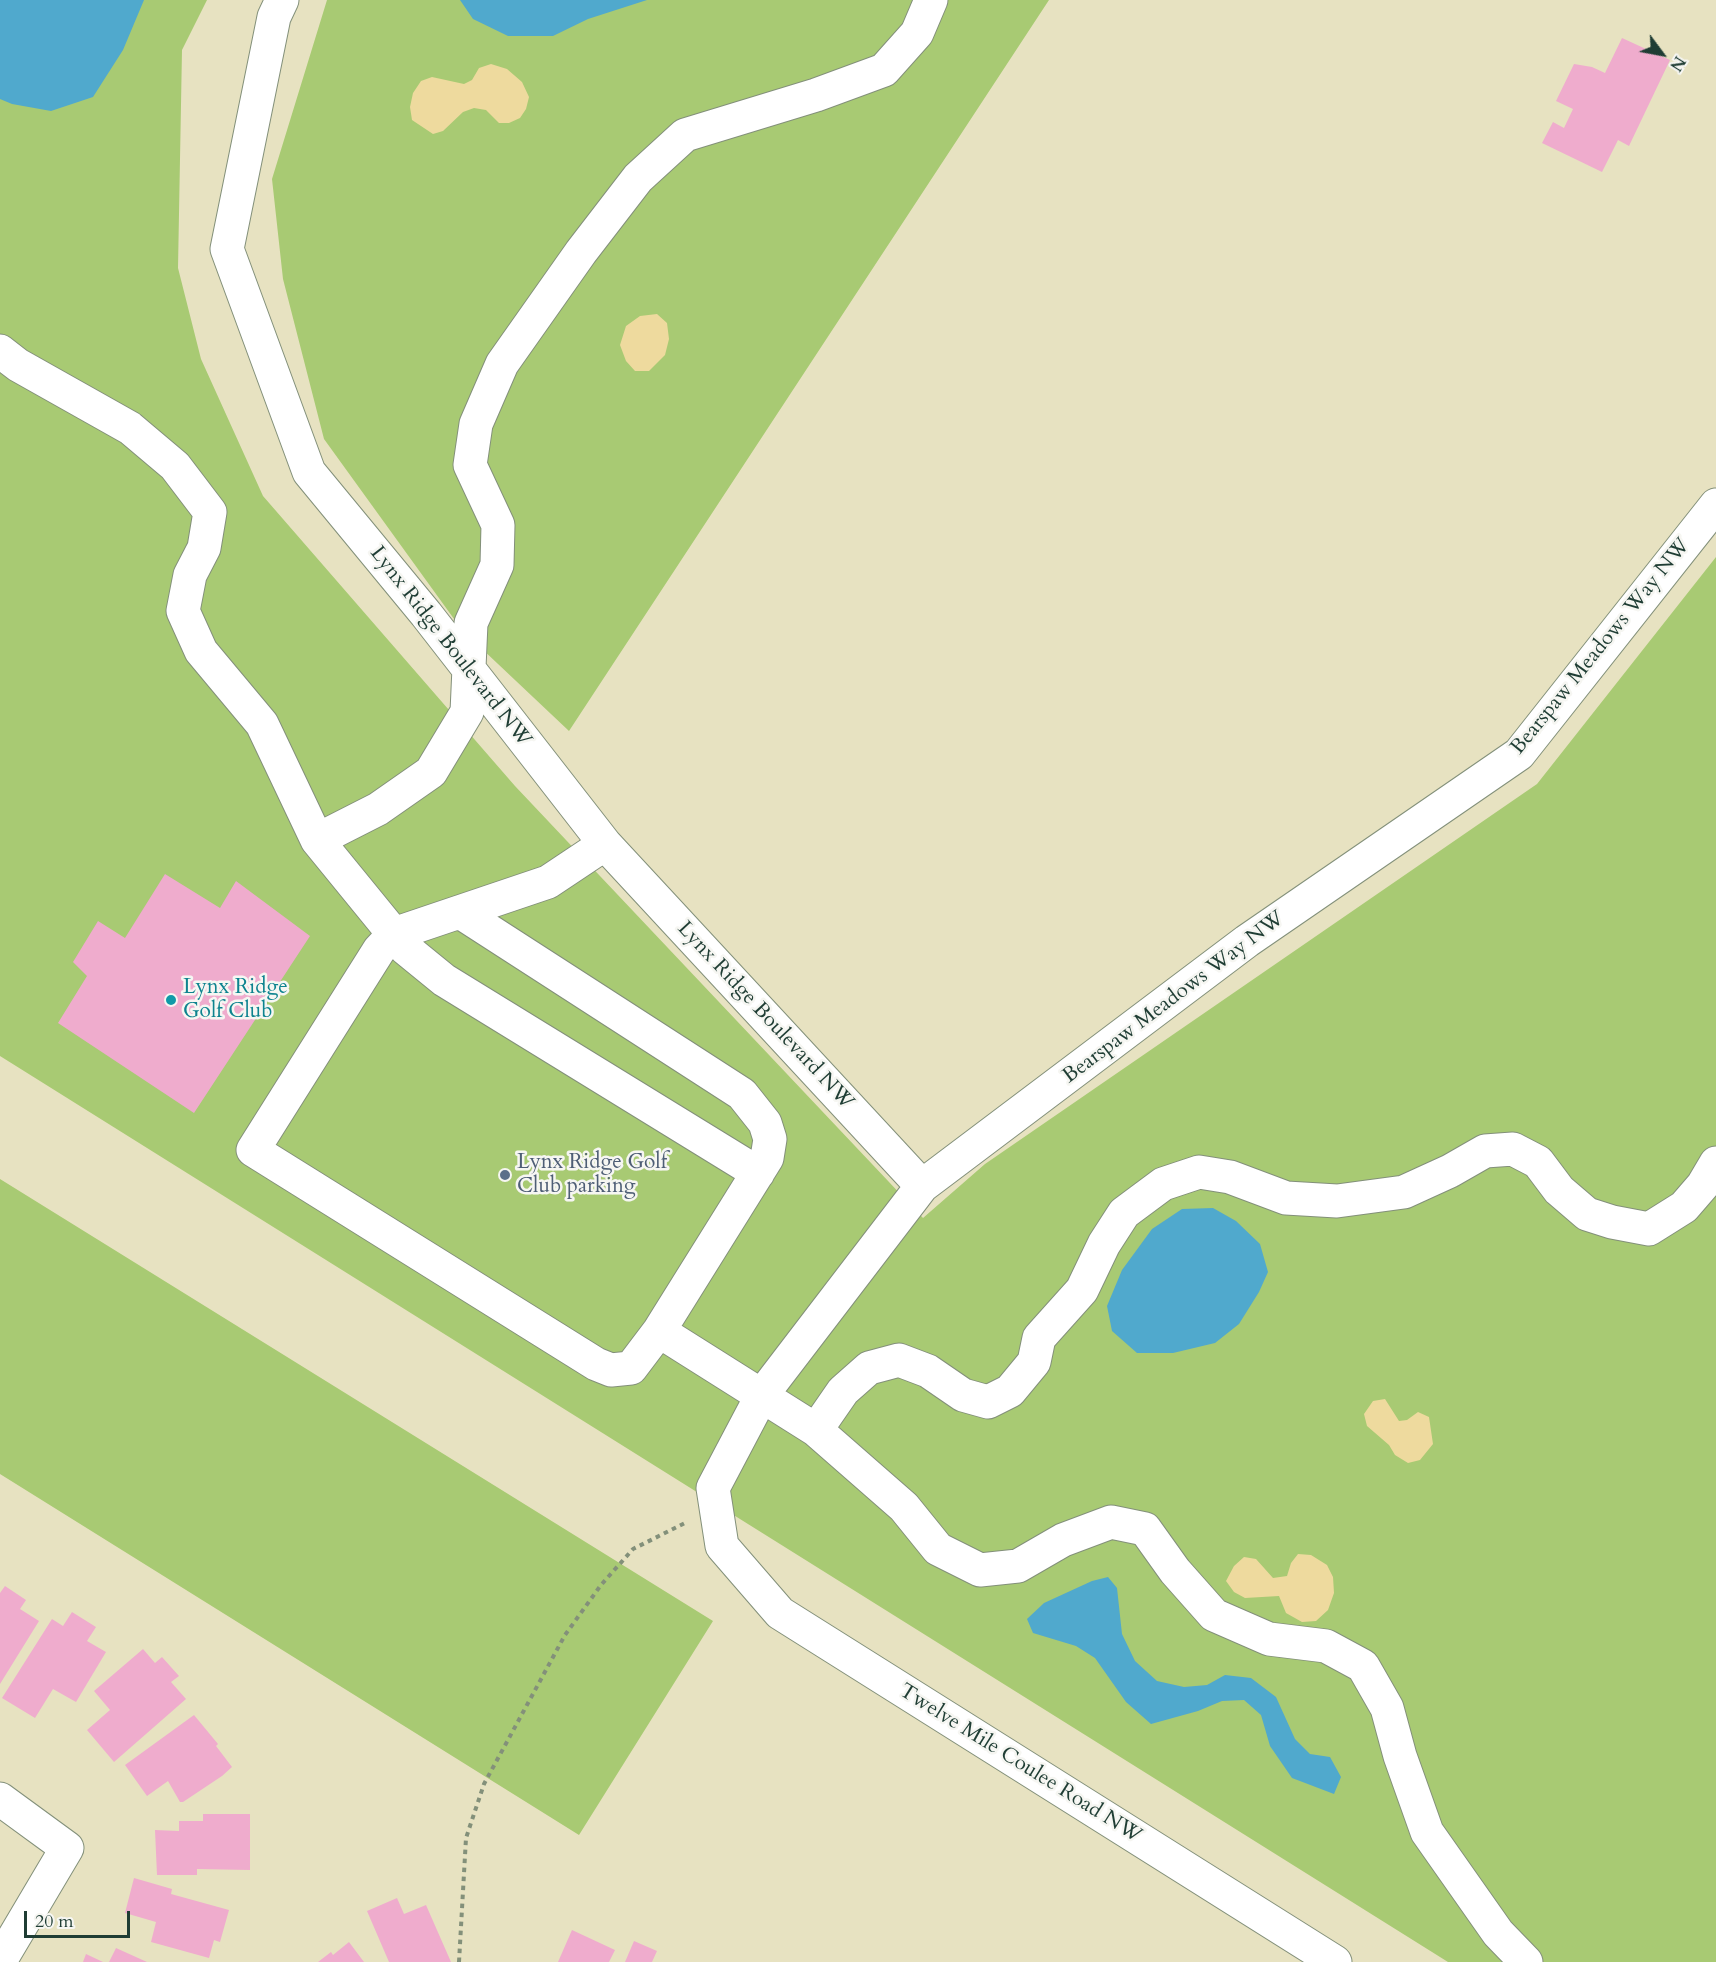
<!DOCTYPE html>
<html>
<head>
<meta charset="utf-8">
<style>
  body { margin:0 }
  #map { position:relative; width:1716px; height:1962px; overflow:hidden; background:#e7e2c1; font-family:Cardo,serif }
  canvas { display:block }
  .north { position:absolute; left:1632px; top:24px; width:60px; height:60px; -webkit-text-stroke:4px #f6f6f2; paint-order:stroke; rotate:122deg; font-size:16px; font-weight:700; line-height:24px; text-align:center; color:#1f3d34 }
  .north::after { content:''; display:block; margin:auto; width:21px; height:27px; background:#1f3d34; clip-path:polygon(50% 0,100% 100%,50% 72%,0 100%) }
  .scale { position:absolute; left:24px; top:1911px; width:106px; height:27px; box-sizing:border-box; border:3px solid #1f3d34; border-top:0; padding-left:8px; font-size:18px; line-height:21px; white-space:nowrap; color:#1f3d34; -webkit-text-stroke:4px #f6f6f2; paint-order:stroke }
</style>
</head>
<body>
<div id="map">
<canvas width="1716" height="1962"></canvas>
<div class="north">N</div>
<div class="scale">20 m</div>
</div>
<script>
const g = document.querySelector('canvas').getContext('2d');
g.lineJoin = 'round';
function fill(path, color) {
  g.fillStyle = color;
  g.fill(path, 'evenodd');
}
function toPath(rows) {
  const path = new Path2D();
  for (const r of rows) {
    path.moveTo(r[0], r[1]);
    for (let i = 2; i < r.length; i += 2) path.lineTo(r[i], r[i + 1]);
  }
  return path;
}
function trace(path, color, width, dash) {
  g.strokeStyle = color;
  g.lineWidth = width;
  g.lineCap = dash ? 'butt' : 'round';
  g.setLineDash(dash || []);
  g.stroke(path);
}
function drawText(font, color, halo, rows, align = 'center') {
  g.font = font + ' Cardo,serif';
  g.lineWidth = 5;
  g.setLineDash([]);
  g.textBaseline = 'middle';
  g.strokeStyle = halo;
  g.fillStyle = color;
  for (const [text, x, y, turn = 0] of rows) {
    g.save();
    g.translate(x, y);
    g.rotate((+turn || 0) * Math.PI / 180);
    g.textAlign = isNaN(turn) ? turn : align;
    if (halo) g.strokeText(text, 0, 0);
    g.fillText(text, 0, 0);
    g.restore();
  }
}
fill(toPath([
  [0,0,207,0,182,50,178,268,201,359,263,496,515,786,923,1218,985,1164,1537,784,1716,557,1716,1962,1448,1962,0,1056],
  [327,0,1049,0,569,731,462,630,324,439,283,279,272,179],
  [0,1179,713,1621,579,1835,0,1474]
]), '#a8ca73');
fill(toPath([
  [491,64,507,69,522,82,529,97,526,109,520,118,509,123,499,123,486,110,474,108,463,112,443,131,433,134,412,120,410,107,413,93,421,81,432,77,464,84,472,80,479,68],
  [657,314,667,323,669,339,665,355,649,371,635,371,626,361,620,345,626,326,640,316],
  [1385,1399,1399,1421,1407,1420,1418,1412,1429,1417,1433,1444,1420,1460,1408,1463,1395,1455,1389,1445,1367,1426,1364,1414,1373,1401],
  [1298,1554,1311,1555,1327,1565,1333,1577,1334,1593,1328,1610,1316,1621,1302,1622,1286,1613,1279,1596,1245,1598,1234,1592,1226,1581,1234,1566,1244,1557,1256,1559,1273,1578,1287,1576,1291,1563]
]), '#eeda9e');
fill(toPath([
  [0,0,144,0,123,50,93,97,51,111,12,104,0,99],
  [460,0,647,0,588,19,553,36,508,36,473,19],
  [1213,1208,1236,1221,1260,1244,1268,1272,1259,1292,1239,1324,1215,1343,1173,1353,1137,1353,1112,1331,1107,1306,1122,1270,1152,1229,1182,1209],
  [1108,1577,1117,1588,1122,1634,1135,1661,1157,1681,1184,1687,1207,1685,1225,1675,1251,1678,1276,1697,1295,1739,1310,1754,1330,1757,1341,1777,1334,1794,1292,1778,1270,1746,1261,1715,1244,1700,1222,1701,1198,1711,1151,1724,1126,1702,1095,1658,1076,1646,1033,1633,1027,1619,1044,1603,1092,1581]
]), '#50a9cd');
fill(toPath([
  [1622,38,1670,60,1629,146,1618,140,1602,172,1542,143,1553,122,1564,128,1573,109,1556,101,1574,64,1592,67,1605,73],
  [165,874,220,908,236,881,310,936,194,1113,58,1023,87,976,73,962,98,921,125,938],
  [5,1586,26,1600,20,1609,39,1621,0,1684,0,1593],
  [72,1612,96,1627,87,1641,106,1652,76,1702,53,1689,35,1718,2,1698,52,1619,63,1626],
  [143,1649,155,1663,162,1657,179,1676,171,1682,186,1699,114,1762,87,1730,110,1710,94,1691],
  [194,1715,218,1744,216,1746,232,1767,222,1776,183,1802,180,1802,168,1781,147,1796,125,1765],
  [203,1814,250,1814,250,1870,197,1869,197,1875,157,1875,155,1830,179,1831,179,1821,203,1821],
  [134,1878,172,1889,171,1894,229,1910,220,1942,214,1940,209,1958,151,1942,156,1922,125,1913],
  [397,1898,404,1914,426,1905,451,1962,389,1962,367,1911],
  [572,1930,615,1950,609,1962,558,1962],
  [634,1941,657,1951,652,1962,625,1962],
  [349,1942,364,1962,318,1962,331,1952,333,1955],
  [116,1948,147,1962,109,1962],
  [86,1954,103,1962,83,1962]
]), '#efaccd');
const minor = toPath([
  [282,0,274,17,227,249,309,472,426,614,605,844,922,1186],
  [0,351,18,365,130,428,175,466,210,512,204,548,190,575,183,611,201,651,262,724,317,840,406,949,444,980,758,1173],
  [317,840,378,809,431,772,467,712,471,623,497,565,498,525,470,465,476,424,502,364,581,252,638,178,685,135,816,95,884,70,917,33,931,0],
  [460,912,742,1094,765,1123,770,1139,767,1158,659,1331,631,1368,611,1370,596,1364,253,1150,379,950,394,934,548,882,605,844],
  [659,1331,816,1430,904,1507,938,1549,980,1570,1018,1566,1063,1540,1111,1522,1145,1529,1175,1571,1214,1615,1269,1639,1326,1646,1363,1666,1387,1708,1400,1756,1427,1832,1498,1933,1526,1962],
  [816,1430,843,1391,869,1368,899,1360,928,1371,963,1395,988,1402,1010,1391,1034,1362,1039,1338,1082,1290,1104,1244,1124,1213,1163,1184,1199,1172,1230,1177,1286,1198,1337,1201,1404,1192,1450,1171,1485,1151,1513,1149,1538,1162,1559,1190,1587,1214,1612,1222,1649,1229,1684,1207,1703,1185,1716,1163],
  [0,1799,67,1848,0,1961],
  [1335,1962,780,1613,722,1546,713,1488,762,1395,922,1186,1247,941,1519,754,1716,505]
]);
trace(minor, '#83907a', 35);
trace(toPath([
  [459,1962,466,1838,484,1784,565,1635,601,1585,633,1549,685,1523]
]), '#83907a', 4, [4.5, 4.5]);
trace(minor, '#fff', 33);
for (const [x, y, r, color] of [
  [171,1000,6,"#0f9aa8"],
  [505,1175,6,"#5c6f8a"]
]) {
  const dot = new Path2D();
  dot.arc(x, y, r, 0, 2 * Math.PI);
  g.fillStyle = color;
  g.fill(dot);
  trace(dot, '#f6f6f2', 2);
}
drawText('21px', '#1f3d34', '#f6f6f2', [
  ["Lynx Ridge Boulevard NW",450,647,52],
  ["Bearspaw Meadows Way NW",1601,647,-51],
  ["Bearspaw Meadows Way NW",1174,998,-37],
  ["Lynx Ridge Boulevard NW",765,1016,47],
  ["Twelve Mile Coulee Road NW",1020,1764,32]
]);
drawText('21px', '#0d838f', '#f6f6f2', [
  ["Lynx Ridge",183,988],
  ["Golf Club",183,1012]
], 'left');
drawText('21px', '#4e5e75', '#f6f6f2', [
  ["Lynx Ridge Golf",517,1163],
  ["Club parking",517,1187]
], 'left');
</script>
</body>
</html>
